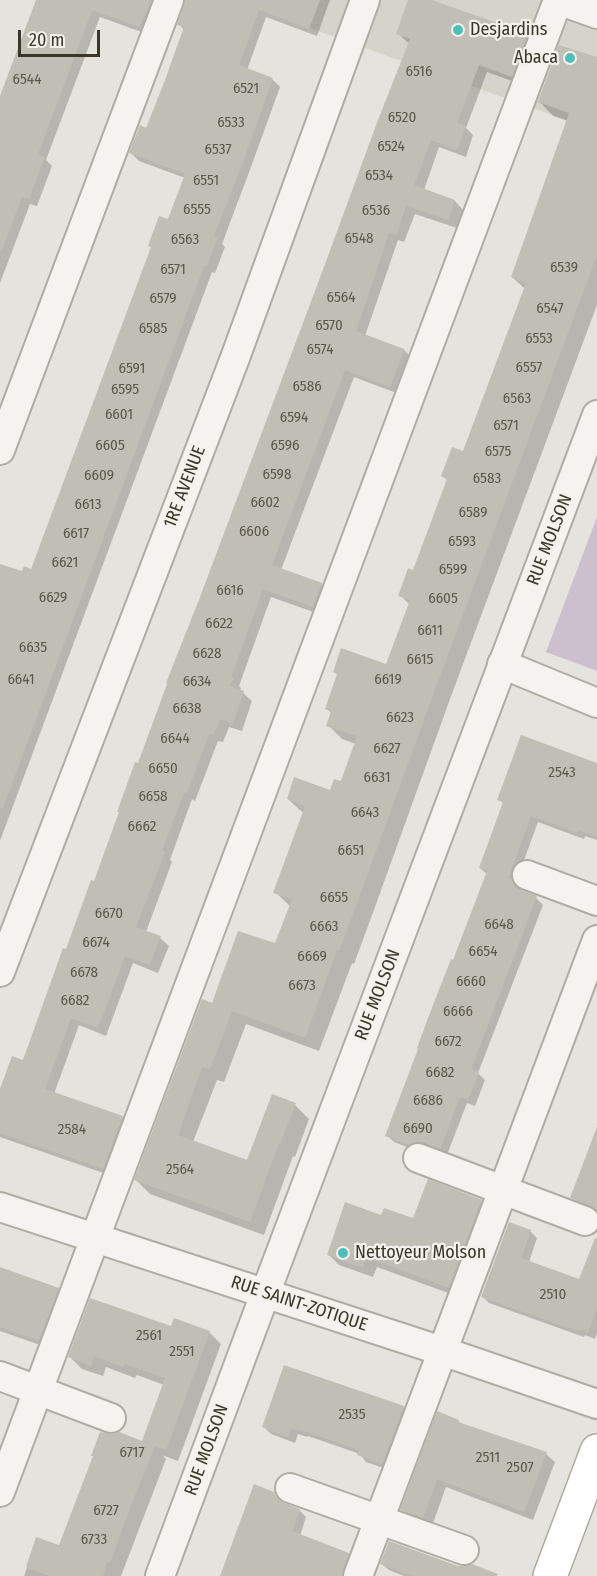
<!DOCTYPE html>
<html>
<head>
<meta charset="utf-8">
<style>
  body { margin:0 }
  #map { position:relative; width:597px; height:1576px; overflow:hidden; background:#e5e3dd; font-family:"Fira Sans Condensed",sans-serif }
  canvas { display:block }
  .scale { position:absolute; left:18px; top:30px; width:82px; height:27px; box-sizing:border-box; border:3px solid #3a3628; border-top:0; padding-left:8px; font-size:18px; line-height:21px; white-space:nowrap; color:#3a3628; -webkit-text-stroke:4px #f3f1ec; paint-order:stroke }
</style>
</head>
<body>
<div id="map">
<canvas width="597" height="1576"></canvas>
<div class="scale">20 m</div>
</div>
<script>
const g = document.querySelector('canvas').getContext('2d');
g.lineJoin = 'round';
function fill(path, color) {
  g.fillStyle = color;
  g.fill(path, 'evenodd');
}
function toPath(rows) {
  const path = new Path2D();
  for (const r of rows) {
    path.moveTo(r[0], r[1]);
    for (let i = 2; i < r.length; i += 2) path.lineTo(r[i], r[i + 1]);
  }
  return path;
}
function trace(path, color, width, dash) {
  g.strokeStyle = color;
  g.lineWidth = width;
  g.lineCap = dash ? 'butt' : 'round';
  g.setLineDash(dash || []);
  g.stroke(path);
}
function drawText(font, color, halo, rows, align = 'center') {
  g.font = font + ' "Fira Sans Condensed",sans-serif';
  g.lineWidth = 4.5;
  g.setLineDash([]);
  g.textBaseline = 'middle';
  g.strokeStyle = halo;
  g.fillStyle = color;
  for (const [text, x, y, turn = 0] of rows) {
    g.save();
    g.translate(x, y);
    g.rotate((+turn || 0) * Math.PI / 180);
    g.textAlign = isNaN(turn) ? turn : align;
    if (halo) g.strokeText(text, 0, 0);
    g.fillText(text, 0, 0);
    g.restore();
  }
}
fill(toPath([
  [231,0,597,0,597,131]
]), '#d6d3cb');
fill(toPath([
  [597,517,597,671,546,652]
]), '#ccbfce');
fill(toPath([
  [38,0,162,0,147,34,100,17,46,160,52,166,37,206,30,204,0,283,0,101],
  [186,0,330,0,317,36,266,17,247,70,272,79,280,87,251,167,222,244,225,247,215,273,212,272,0,841,0,566,23,573,32,570,185,178,139,161,131,153,147,130,184,30,179,24],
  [410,0,428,0,527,36,535,44,520,84,487,72,466,128,473,135,466,157,439,147,424,190,455,201,463,210,457,228,415,214,404,242,398,240,365,336,404,350,412,358,399,394,354,377,281,570,321,584,330,593,322,615,271,597,239,686,241,688,240,691,243,693,252,701,242,731,229,727,223,742,218,741,195,801,192,799,170,860,172,862,146,932,160,938,169,946,158,973,133,963,106,1036,79,1025,54,1094,122,1117,131,1125,112,1176,0,1137,0,1094,24,1061,95,883,202,598,410,43,407,42,398,33],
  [597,60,597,305,450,699,375,907,354,964,352,963,319,1051,246,1024,224,1082,217,1080,193,1142,248,1162,295,1105,309,1119,295,1157,293,1156,264,1235,150,1194,136,1180,213,1004,276,945,291,907,275,892,303,813,288,799,331,792,342,783,356,744,342,739,328,725,332,714,326,708,338,675,335,672,386,666,410,605,400,595,414,572,448,481,443,476,464,453,526,290,512,277,568,121,553,116,539,101],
  [597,766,597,840,585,836,584,839,538,822,515,885,520,891,536,898,543,905,478,1073,485,1080,475,1106,467,1103,447,1155,417,1151,394,1142,387,1135,487,874,480,868,504,804,499,799],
  [597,1127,597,1211,579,1204,572,1197],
  [481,1201,492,1212,459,1297,377,1267,373,1277,339,1265,328,1254,382,1217,413,1220],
  [530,1231,537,1238,529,1262,580,1281,597,1238,597,1333,595,1339,585,1335,584,1337,489,1303,482,1296],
  [0,1269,58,1289,65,1296,46,1347,0,1331],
  [172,1328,209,1332,221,1344,178,1461,162,1455,166,1459,121,1576,24,1576,37,1539,60,1547,94,1457,143,1443,164,1385,137,1375,135,1378,106,1367,103,1376,82,1369,70,1357],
  [403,1407,410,1414,389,1470,366,1462,360,1454,308,1436,307,1437,298,1434,295,1443,271,1434,264,1427],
  [458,1421,463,1425,546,1454,555,1462,533,1520,446,1487,432,1526,411,1518,402,1509],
  [273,1493,282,1504,299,1510,306,1517,300,1536,348,1554,355,1561,350,1576,221,1576],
  [382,1564,458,1567,493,1576,404,1576,389,1570]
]), '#0003');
fill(toPath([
  [36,0,151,0,146,13,145,13,139,27,92,10,38,154,45,157,29,199,22,197,2,250,0,250,0,96],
  [185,0,320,0,309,29,259,10,239,65,273,78,244,159,214,236,218,237,207,266,204,266,3,808,0,808,0,564,22,571,24,566,31,569,151,247,148,246,159,216,168,219,185,174,129,153,140,125,146,128,165,80,184,27,177,25,184,6],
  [408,0,432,0,528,34,512,77,479,65,457,123,466,126,457,150,431,140,414,185,455,200,448,220,406,206,396,235,389,233,356,331,404,349,390,387,345,370,272,565,322,583,313,607,263,589,231,677,234,678,230,686,244,691,233,724,220,719,214,735,209,734,187,793,184,792,162,851,165,852,136,927,161,936,150,965,125,956,98,1028,71,1018,45,1089,123,1116,103,1169,0,1133,0,1089,12,1056,23,1060,63,948,66,949,91,880,94,881,119,812,117,812,135,762,138,763,167,684,166,683,200,597,321,275,378,120,410,39,396,34],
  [559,45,597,57,597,255,437,684,361,892,339,951,337,950,305,1038,232,1011,210,1069,202,1067,178,1135,247,1160,272,1094,296,1103,280,1144,279,1143,250,1222,134,1180,202,999,212,1003,238,931,275,943,292,899,273,893,305,806,287,799,294,777,330,790,334,779,341,781,357,736,326,726,331,711,325,709,337,674,333,672,341,648,386,664,410,600,398,596,408,568,413,570,447,479,441,476,452,447,463,451,526,283,511,277,569,113,538,102],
  [521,735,597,763,597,837,578,830,577,833,531,816,508,879,512,880,515,886,521,890,537,896,471,1069,479,1072,468,1100,460,1097,440,1149,423,1142,416,1142,409,1145,385,1136,418,1049,417,1048,428,1018,451,959,453,960,487,871,479,868,503,802,497,800],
  [595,1132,597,1133,597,1210,591,1206,570,1198],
  [428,1179,482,1200,449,1288,366,1257,363,1268,327,1255,345,1202,381,1215,384,1208,413,1218],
  [509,1222,531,1230,521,1258,579,1279,595,1238,597,1239,597,1308,588,1333,578,1329,577,1331,481,1297],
  [0,1267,59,1288,39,1341,0,1327],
  [90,1298,171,1326,174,1318,210,1331,166,1450,144,1442,155,1446,131,1505,110,1563,107,1562,103,1576,50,1576,26,1567,36,1537,59,1545,93,1456,91,1456,100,1432,113,1434,119,1432,142,1441,165,1378,125,1364,123,1367,94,1356,91,1366,68,1357],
  [284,1365,404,1406,382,1464,357,1455,359,1450,301,1430,301,1431,291,1428,288,1437,262,1427],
  [437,1411,459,1420,458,1422,547,1452,524,1512,437,1479,423,1518,400,1510],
  [254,1484,274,1492,277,1498,284,1503,300,1509,292,1531,349,1553,343,1570,342,1576,220,1576],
  [389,1541,458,1566,466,1566,472,1564,498,1574,497,1576,412,1576,380,1564]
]), '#c1beb5');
const minor = toPath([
  [558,0,597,14],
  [0,450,169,0],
  [502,664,597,703],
  [527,875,597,901],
  [0,972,235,358,365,0],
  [418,1158,585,1221],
  [0,1207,442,1351,597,1404],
  [0,1376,111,1418],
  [290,1488,464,1550],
  [0,1492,558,0],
  [160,1576,265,1294,597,415],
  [358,1576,597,940]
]);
const major = toPath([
  [550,1576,597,1451]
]);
trace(minor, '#aeaca3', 32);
trace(major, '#afab9e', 36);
trace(minor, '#f4f3ef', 28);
trace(major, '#fff', 33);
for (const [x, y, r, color] of [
  [458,30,6,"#4fbebb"],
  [570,58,6,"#4fbebb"],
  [343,1253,6,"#4fbebb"]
]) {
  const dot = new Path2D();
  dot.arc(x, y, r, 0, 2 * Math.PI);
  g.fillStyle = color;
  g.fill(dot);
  trace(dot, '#f3f1ec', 2);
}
drawText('15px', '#5c584b', null, [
  ["6516",419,72],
  ["6544",27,80],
  ["6521",246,89],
  ["6520",402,118],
  ["6533",231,123],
  ["6524",391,147],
  ["6537",218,150],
  ["6534",379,176],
  ["6551",206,181],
  ["6555",197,210],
  ["6536",376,211],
  ["6548",359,239],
  ["6563",185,240],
  ["6539",564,268],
  ["6571",173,270],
  ["6564",341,298],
  ["6579",163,299],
  ["6547",550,309],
  ["6570",329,326],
  ["6585",153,329],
  ["6553",539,339],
  ["6574",320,350],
  ["6557",529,368],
  ["6591",132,369],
  ["6586",307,387],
  ["6595",125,390],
  ["6563",517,399],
  ["6601",119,415],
  ["6594",294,418],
  ["6571",506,426],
  ["6605",110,446],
  ["6596",285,446],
  ["6575",498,452],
  ["6598",277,475],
  ["6609",99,476],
  ["6583",487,479],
  ["6602",265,503],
  ["6613",88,505],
  ["6589",473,513],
  ["6606",254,532],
  ["6617",76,534],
  ["6593",462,542],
  ["6621",65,563],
  ["6599",453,570],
  ["6616",230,591],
  ["6629",53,598],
  ["6605",443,599],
  ["6622",219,624],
  ["6611",430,631],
  ["6635",33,648],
  ["6628",207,654],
  ["6615",420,660],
  ["6641",21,680],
  ["6619",388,680],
  ["6634",197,682],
  ["6638",187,709],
  ["6623",400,718],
  ["6644",175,739],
  ["6627",387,749],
  ["6650",163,769],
  ["2543",562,773],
  ["6631",377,778],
  ["6658",153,797],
  ["6643",365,813],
  ["6662",142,827],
  ["6651",351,851],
  ["6655",334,898],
  ["6670",109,914],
  ["6648",499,925],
  ["6663",324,927],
  ["6674",96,943],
  ["6654",483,952],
  ["6669",312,957],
  ["6678",84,973],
  ["6660",471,982],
  ["6673",302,986],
  ["6682",75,1001],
  ["6666",458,1012],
  ["6672",448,1042],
  ["6682",440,1073],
  ["6686",428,1101],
  ["6690",418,1129],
  ["2584",72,1130],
  ["2564",180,1170],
  ["2510",553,1295],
  ["2561",149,1336],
  ["2551",182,1352],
  ["2535",352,1415],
  ["6717",132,1453],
  ["2511",488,1458],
  ["2507",520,1468],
  ["6727",106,1511],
  ["6733",94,1540]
]);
drawText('18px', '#3a3628', '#f3f1ec', [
  ["Desjardins",470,30],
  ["Abaca",558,58,"right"],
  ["Nettoyeur Molson",355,1253]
], 'left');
drawText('18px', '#3a3628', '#f3f1ec', [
  ["1RE AVENUE",185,487,-69],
  ["RUE MOLSON",550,540,-69],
  ["RUE MOLSON",378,995,-69],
  ["RUE SAINT-ZOTIQUE",299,1304,18],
  ["RUE MOLSON",207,1450,-70]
]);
</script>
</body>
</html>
